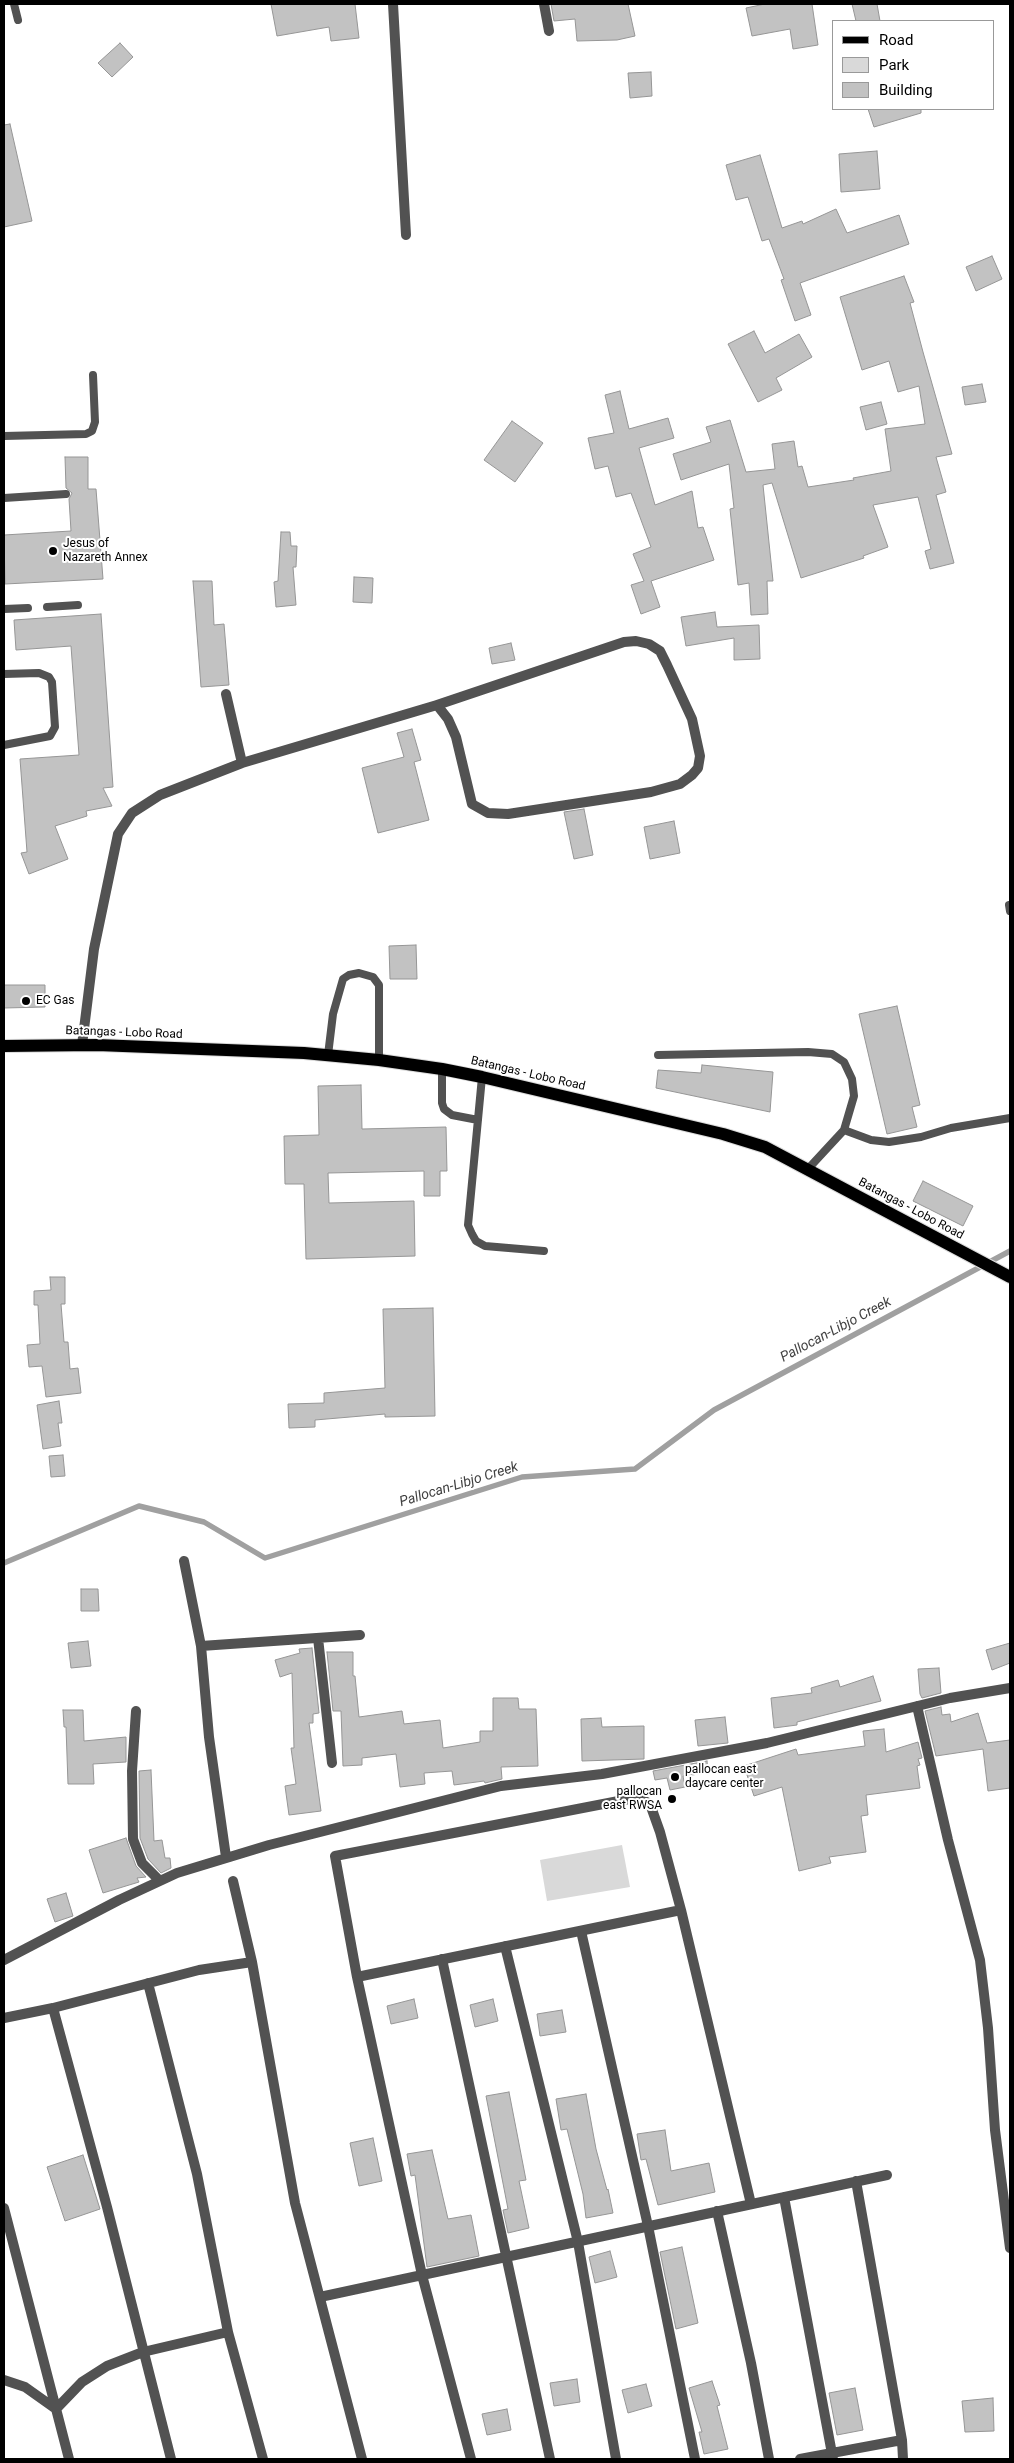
<!DOCTYPE html>
<html>
<head>
<meta charset="utf-8">
<style>
  body { margin:0 }
  #map { position:relative; width:1014px; height:2463px; overflow:hidden; background:#fff; font-family:Roboto,sans-serif }
  canvas { display:block }
  .frame { position:absolute; inset:0; border:5px solid #000; pointer-events:none }
  .legend { position:absolute; left:832px; top:20px; width:162px; height:90px; box-sizing:border-box; background:#fff; border:1px solid #999; margin:0; padding:6px 9px; list-style:none; font-size:15px; color:#000 }
  .legend li { display:flex; align-items:center; gap:10px; height:25px }
  .legend b { width:25px; border:1px solid #999 }
</style>
</head>
<body>
<div id="map">
<canvas width="1014" height="2463"></canvas>
<div class="frame"></div>
<ul class="legend">
<li><b style="height:6px;background:#000"></b>Road</li>
<li><b style="height:14px;background:#d9d9d9"></b>Park</li>
<li><b style="height:14px;background:#c2c2c2"></b>Building</li>
</ul>
</div>
<script>
const g = document.querySelector('canvas').getContext('2d');
g.lineJoin = 'round';
function fill(path, color) {
  g.fillStyle = color;
  g.fill(path, 'evenodd');
}
function toPath(rows) {
  const path = new Path2D();
  for (const r of rows) {
    path.moveTo(r[0], r[1]);
    for (let i = 2; i < r.length; i += 2) path.lineTo(r[i], r[i + 1]);
  }
  return path;
}
function trace(path, color, width, dash) {
  g.strokeStyle = color;
  g.lineWidth = width;
  g.lineCap = dash ? 'butt' : 'round';
  g.setLineDash(dash || []);
  g.stroke(path);
}
function drawText(font, color, halo, rows, align = 'center') {
  g.font = font + ' Roboto,sans-serif';
  g.lineWidth = 4;
  g.setLineDash([]);
  g.textBaseline = 'middle';
  g.strokeStyle = halo;
  g.fillStyle = color;
  for (const [text, x, y, turn = 0] of rows) {
    g.save();
    g.translate(x, y);
    g.rotate((+turn || 0) * Math.PI / 180);
    g.textAlign = isNaN(turn) ? turn : align;
    if (halo) g.strokeText(text, 0, 0);
    g.fillText(text, 0, 0);
    g.restore();
  }
}
fill(toPath([
  [622,1845,630,1887,547,1901,540,1860]
]), '#d9d9d9');
trace(toPath([
  [4,1563,139,1506,204,1522,265,1558,522,1477,635,1469,714,1410,1010,1251]
]), '#a0a0a0', 5.5);
const building = toPath([
  [271,4,355,4,359,38,331,41,329,27,277,36,271,4],
  [551,4,628,4,635,36,617,40,577,41,575,19,554,21,551,4],
  [765,4,812,4,818,45,793,49,790,29,752,36,746,8,765,4],
  [852,4,877,4,880,21,856,21,852,4],
  [120,43,133,57,112,77,98,63,120,43],
  [651,72,652,96,630,98,628,73,651,72],
  [868,109,921,109,921,113,874,127,868,109],
  [10,124,32,221,4,227,4,125,10,124],
  [877,151,880,189,841,192,839,154,877,151],
  [760,155,782,228,802,221,803,224,836,209,847,233,899,215,909,244,800,283,811,315,795,321,781,280,784,279,769,239,762,241,748,197,736,200,726,165,760,155],
  [992,256,1002,279,976,291,966,267,992,256],
  [904,276,914,302,910,303,923,352,952,454,936,457,946,492,936,495,954,563,930,569,925,551,931,549,918,497,873,505,888,547,863,556,864,558,801,578,772,483,763,485,773,581,767,581,768,614,751,615,749,583,738,585,730,509,734,508,729,464,681,480,673,454,711,442,706,427,730,420,746,472,775,469,772,444,794,441,798,467,802,466,808,487,854,480,853,478,891,471,885,429,925,424,919,386,898,392,889,361,862,370,840,297,904,276],
  [754,331,765,353,799,334,812,357,776,378,782,390,758,402,728,344,754,331],
  [982,384,986,402,965,405,962,387,982,384],
  [620,391,629,429,668,418,674,438,639,448,655,505,692,491,698,528,703,527,714,560,651,581,660,607,641,614,631,585,644,581,633,554,651,547,631,493,616,497,608,466,595,469,588,438,614,433,605,395,620,391],
  [881,402,887,424,866,430,860,407,881,402],
  [512,421,543,443,515,482,484,460,512,421],
  [65,457,88,457,88,489,96,489,103,579,5,584,4,535,71,531,69,499,72,493,66,488,65,457],
  [281,532,290,532,291,546,297,546,296,567,293,567,296,605,276,607,274,582,278,581,281,532],
  [354,577,373,578,372,603,353,602,354,577],
  [193,581,212,581,214,625,224,624,229,685,201,687,193,581],
  [715,612,717,627,759,625,760,659,734,660,734,638,686,646,681,617,715,612],
  [101,614,113,787,103,788,112,806,86,811,87,816,55,826,68,859,29,874,21,853,27,852,20,759,79,755,71,646,16,650,14,620,101,614],
  [511,643,515,660,492,664,489,648,511,643],
  [412,729,421,760,414,762,429,820,378,833,362,768,404,757,397,733,412,729],
  [584,809,593,855,574,859,564,812,584,809],
  [674,821,680,853,650,859,644,827,674,821],
  [416,945,417,979,390,979,389,946,416,945],
  [4,985,45,985,45,1007,4,1008,4,985],
  [897,1006,920,1105,912,1107,917,1127,887,1134,859,1014,897,1006],
  [702,1065,773,1072,770,1112,656,1088,658,1070,701,1073,702,1065],
  [361,1085,362,1129,446,1127,447,1171,440,1171,440,1196,424,1196,424,1171,328,1173,329,1203,414,1201,415,1256,306,1259,304,1184,285,1184,284,1136,319,1135,318,1086,361,1085],
  [923,1181,973,1206,963,1226,913,1201,923,1181],
  [50,1277,65,1277,65,1304,61,1304,64,1342,68,1342,70,1369,78,1368,81,1393,46,1397,42,1366,29,1367,27,1345,40,1344,38,1305,34,1305,34,1291,51,1290,50,1277],
  [433,1308,435,1416,385,1417,385,1414,315,1420,315,1427,289,1428,288,1404,324,1403,324,1393,385,1388,383,1309,433,1308],
  [59,1401,62,1423,58,1423,61,1446,43,1449,37,1405,59,1401],
  [63,1455,65,1476,51,1477,49,1456,63,1455],
  [81,1589,98,1589,99,1611,81,1611,81,1589],
  [88,1641,91,1666,71,1668,68,1643,88,1641],
  [1010,1643,1010,1663,992,1670,986,1650,1010,1643],
  [312,1648,319,1713,313,1714,313,1723,309,1723,321,1811,289,1815,285,1786,296,1784,291,1748,294,1748,292,1673,280,1677,275,1660,300,1653,299,1649,312,1648],
  [327,1652,353,1652,353,1676,355,1676,359,1717,402,1711,404,1724,440,1720,443,1748,480,1742,480,1731,493,1731,493,1698,518,1698,519,1709,536,1709,538,1766,501,1767,502,1779,485,1783,484,1781,454,1785,452,1771,424,1773,425,1784,400,1787,396,1754,362,1758,362,1765,343,1766,341,1711,333,1711,327,1652],
  [939,1668,941,1693,922,1698,920,1694,918,1669,939,1668],
  [873,1676,881,1701,797,1722,797,1725,774,1728,771,1698,812,1693,811,1688,838,1680,840,1687,873,1676],
  [941,1707,942,1715,950,1714,951,1722,978,1713,987,1743,1010,1740,1010,1788,988,1791,983,1749,936,1756,925,1711,941,1707],
  [63,1710,83,1710,84,1741,126,1737,126,1762,93,1764,94,1784,68,1784,66,1727,64,1727,63,1710],
  [725,1717,728,1743,698,1746,695,1720,725,1717],
  [601,1718,602,1727,644,1726,644,1759,582,1761,581,1719,601,1718],
  [884,1729,886,1752,918,1742,922,1758,918,1759,920,1765,917,1766,920,1788,866,1795,868,1815,861,1816,866,1852,829,1857,831,1863,799,1871,782,1787,754,1796,744,1766,796,1749,798,1755,865,1746,863,1731,884,1729],
  [707,1761,708,1773,683,1776,685,1787,670,1790,667,1778,655,1780,653,1771,707,1761],
  [151,1770,154,1841,162,1840,165,1858,170,1858,171,1868,161,1873,148,1859,140,1838,139,1771,151,1770],
  [126,1838,136,1866,146,1877,137,1878,139,1882,103,1893,89,1850,126,1838],
  [66,1893,73,1916,55,1922,47,1899,66,1893],
  [414,1999,418,2018,391,2024,387,2006,414,1999],
  [493,1999,498,2021,475,2027,470,2005,493,1999],
  [562,2010,566,2032,540,2036,537,2014,562,2010],
  [509,2092,526,2180,519,2181,529,2228,508,2233,503,2210,508,2209,486,2096,509,2092],
  [586,2094,596,2149,607,2190,608,2189,613,2213,586,2218,583,2194,567,2129,561,2130,556,2099,586,2094],
  [665,2130,671,2171,709,2163,715,2192,658,2205,646,2159,641,2160,637,2134,665,2130],
  [373,2138,382,2181,359,2186,350,2143,373,2138],
  [432,2150,448,2219,471,2215,479,2256,427,2267,415,2175,411,2176,407,2154,432,2150],
  [83,2155,100,2209,65,2221,47,2167,83,2155],
  [682,2247,698,2323,676,2329,660,2252,682,2247],
  [610,2251,617,2277,595,2283,589,2257,610,2251],
  [577,2379,580,2402,554,2406,550,2383,577,2379],
  [712,2381,720,2405,717,2406,728,2449,704,2454,699,2432,702,2432,689,2388,712,2381],
  [646,2384,652,2406,628,2413,622,2390,646,2384],
  [855,2388,863,2430,837,2435,829,2393,855,2388],
  [993,2398,994,2431,965,2432,962,2401,993,2398],
  [507,2409,511,2430,487,2435,482,2414,507,2409]
]);
fill(building, '#c2c2c2');
trace(building, '#969696', 1);
const primary = toPath([
  [4,1046,97,1045,304,1053,379,1060,442,1069,482,1077,723,1134,765,1147,1010,1277]
]);
trace(primary, '#dbdbdb', 14);
trace(toPath([
  [14,4,18,20],
  [4,436,86,434,92,431,95,422,93,375],
  [4,498,66,494],
  [47,607,78,605],
  [4,609,28,608],
  [4,674,39,673,49,677,52,682,55,727,50,736,4,745],
  [1009,905,1010,911],
  [328,1055,333,1014,343,979,349,975,359,973,373,977,379,985,379,1060],
  [658,1055,808,1052,832,1054,844,1062,852,1079,854,1096,844,1130,807,1170],
  [442,1069,442,1103,444,1109,452,1115,478,1120],
  [482,1077,468,1225,472,1234,476,1241,485,1246,544,1251],
  [844,1130,871,1140,889,1142,921,1137,951,1128,1010,1118]
]), '#525252', 8);
trace(toPath([
  [393,4,406,235],
  [544,4,549,31],
  [226,694,242,763],
  [82,1045,94,949,118,834,132,813,160,795,242,763,437,705,624,642,636,641,649,644,660,651,667,665,692,719,700,756,698,768,692,775,680,784,651,792,508,814,488,813,472,804,456,737,448,719,437,705],
  [184,1561,201,1646,209,1737,226,1857],
  [318,1638,332,1763],
  [201,1646,360,1635],
  [917,1706,948,1840,980,1960,988,2028,995,2130,1010,2248],
  [136,1711,132,1771,133,1839,142,1863,160,1881],
  [233,1881,252,1962,295,2203,362,2459],
  [581,1931,648,2226,695,2459],
  [505,1946,578,2242,616,2459],
  [442,1959,550,2459],
  [4,1960,119,1900,177,1873,269,1845,501,1786,602,1774,767,1743,950,1698,1010,1688],
  [357,1977,681,1910],
  [148,1983,197,2174,228,2332,263,2459],
  [53,2008,107,2207,171,2459],
  [4,2018,53,2008,199,1970,252,1962],
  [856,2181,902,2440,903,2459],
  [784,2197,833,2459],
  [4,2208,69,2459],
  [717,2211,751,2363,769,2459],
  [320,2297,887,2175],
  [4,2380,25,2387,56,2409,82,2382,107,2366,143,2352,228,2332],
  [471,2459,422,2275,357,1977,335,1856,629,1799,639,1798,650,1804,660,1832,681,1910,751,2204],
  [800,2459,902,2440]
]), '#525252', 10);
trace(primary, '#000', 12);
for (const [x, y, r, color] of [
  [53,551,5,"#000"],
  [26,1001,5,"#000"],
  [675,1777,5,"#000"],
  [672,1799,5,"#000"]
]) {
  const dot = new Path2D();
  dot.arc(x, y, r, 0, 2 * Math.PI);
  g.fillStyle = color;
  g.fill(dot);
  trace(dot, '#fff', 2);
}
drawText('12px', '#000', '#fff', [
  ["Jesus of",63,544],
  ["Nazareth Annex",63,558],
  ["EC Gas",36,1001],
  ["pallocan east",685,1770],
  ["daycare center",685,1784],
  ["pallocan",662,1792,"right"],
  ["east RWSA",662,1806,"right"]
], 'left');
drawText('12px', '#000', '#fff', [
  ["Batangas - Lobo Road",124,1033,2],
  ["Batangas - Lobo Road",528,1074,13],
  ["Batangas - Lobo Road",911,1209,28]
]);
drawText('italic 14px', '#414141', '#fff', [
  ["Pallocan-Libjo Creek",836,1330,-28],
  ["Pallocan-Libjo Creek",459,1485,-17]
]);
</script>
</body>
</html>
